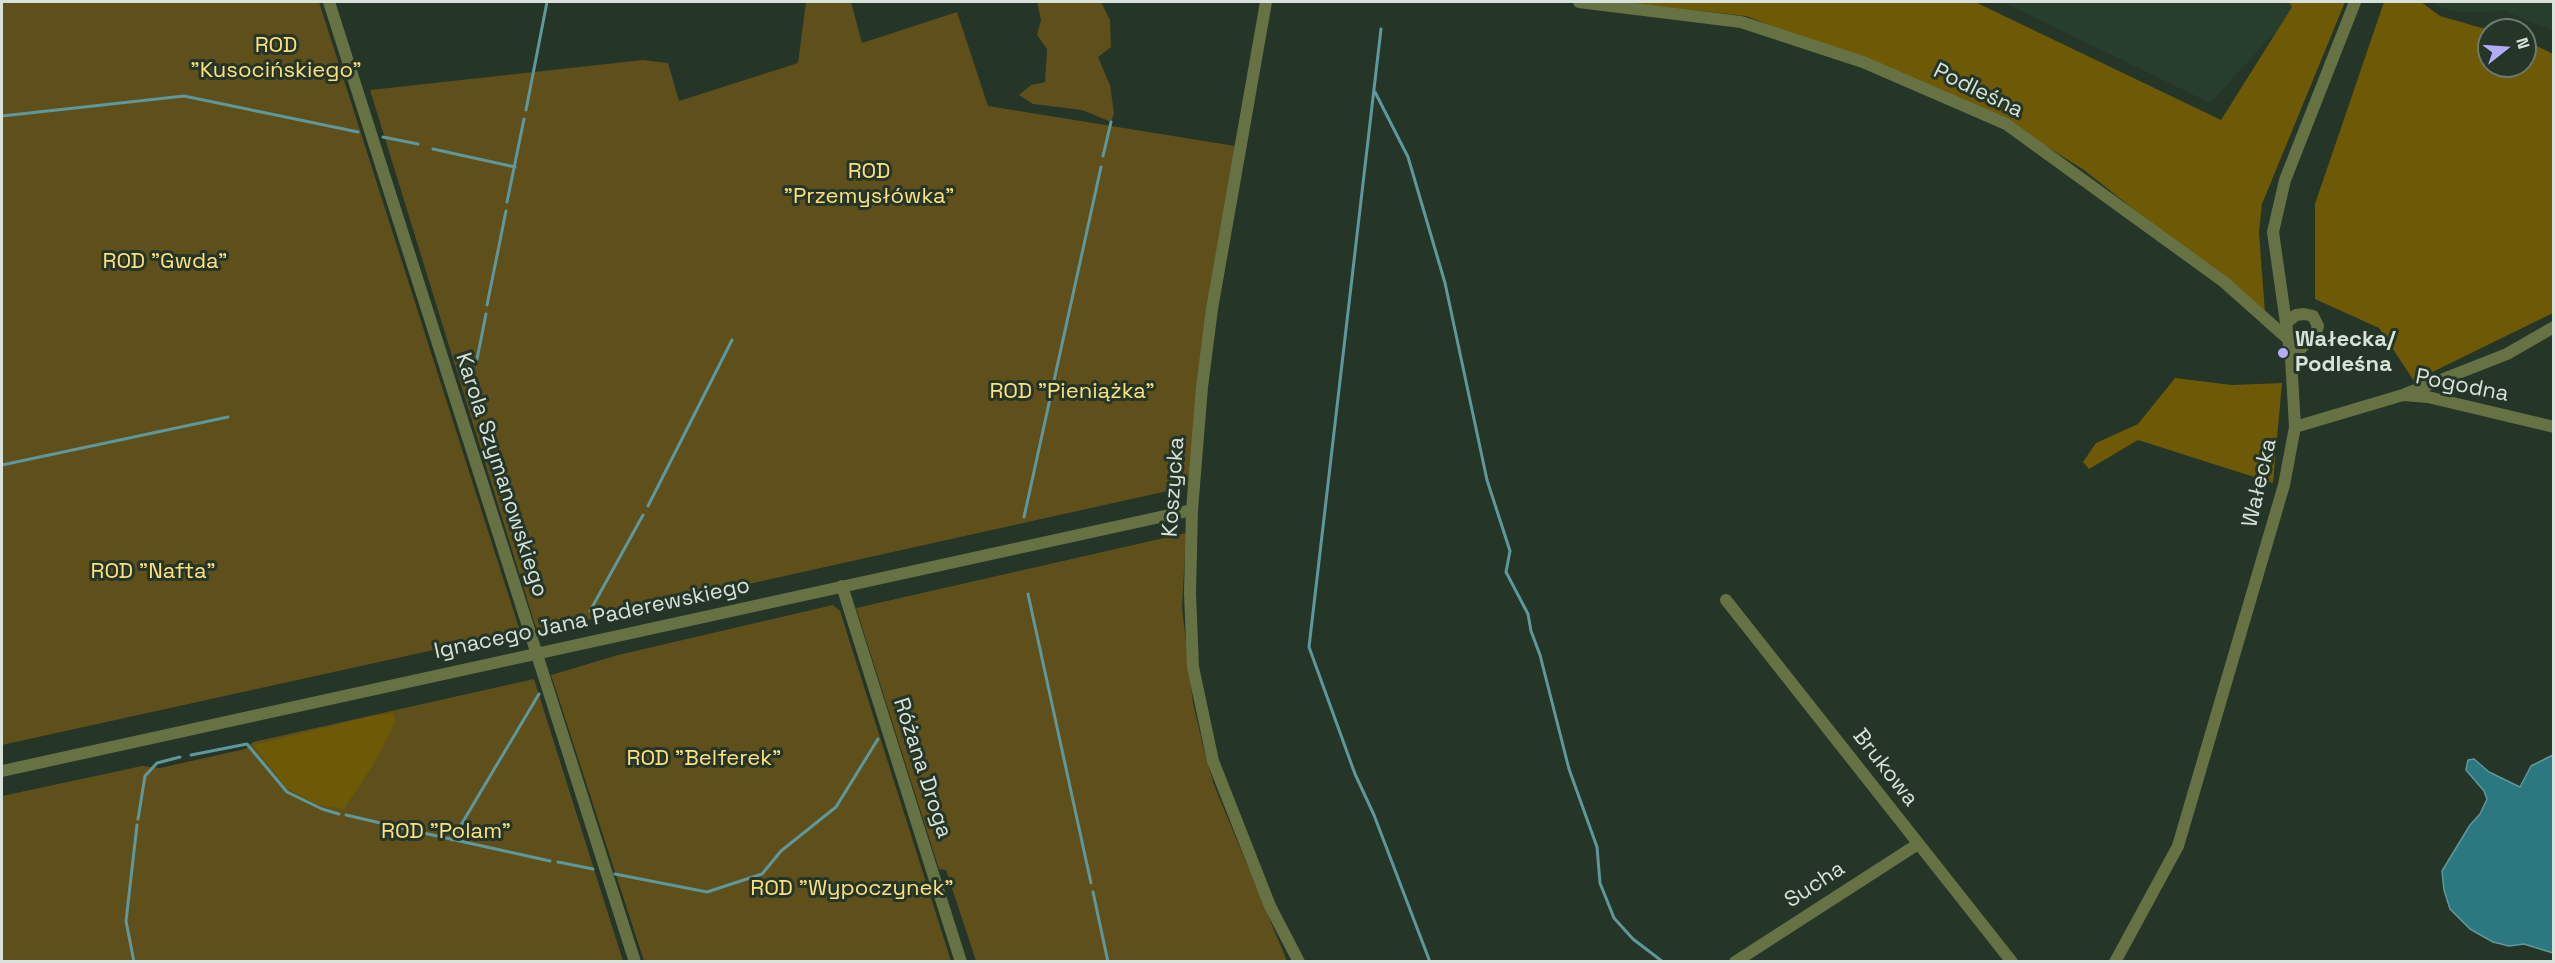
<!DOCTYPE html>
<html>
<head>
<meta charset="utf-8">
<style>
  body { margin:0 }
  #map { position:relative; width:2555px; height:963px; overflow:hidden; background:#253528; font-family:"Space Grotesk",sans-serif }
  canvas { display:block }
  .frame { position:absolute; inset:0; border:3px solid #d8e2da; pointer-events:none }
  .north { position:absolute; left:2477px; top:18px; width:60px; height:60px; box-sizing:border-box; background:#253528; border:2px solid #6d7a6f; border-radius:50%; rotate:73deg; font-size:16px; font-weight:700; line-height:24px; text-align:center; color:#d8e2da }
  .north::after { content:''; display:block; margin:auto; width:21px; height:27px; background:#b4acf9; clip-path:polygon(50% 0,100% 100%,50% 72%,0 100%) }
</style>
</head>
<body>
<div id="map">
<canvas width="2555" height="963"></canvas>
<div class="frame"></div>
<div class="north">N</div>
</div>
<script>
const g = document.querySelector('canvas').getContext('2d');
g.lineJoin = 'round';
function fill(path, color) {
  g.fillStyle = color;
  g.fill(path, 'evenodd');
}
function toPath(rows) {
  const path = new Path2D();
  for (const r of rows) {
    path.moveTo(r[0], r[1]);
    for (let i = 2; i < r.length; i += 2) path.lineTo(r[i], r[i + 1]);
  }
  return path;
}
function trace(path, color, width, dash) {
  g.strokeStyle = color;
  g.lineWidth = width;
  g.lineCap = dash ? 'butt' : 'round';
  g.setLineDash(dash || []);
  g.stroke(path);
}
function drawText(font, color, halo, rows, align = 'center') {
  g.font = font + ' "Space Grotesk",sans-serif';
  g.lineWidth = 6;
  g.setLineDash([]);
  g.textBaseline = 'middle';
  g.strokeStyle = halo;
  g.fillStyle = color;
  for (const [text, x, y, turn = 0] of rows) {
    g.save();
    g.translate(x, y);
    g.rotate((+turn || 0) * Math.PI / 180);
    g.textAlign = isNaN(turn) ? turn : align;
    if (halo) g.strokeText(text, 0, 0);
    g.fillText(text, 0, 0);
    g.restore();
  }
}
fill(toPath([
  [2003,2,2303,2,2210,103],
  [2435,2,2553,2,2553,31,2504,11,2461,13,2433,5]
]), '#283e2c');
fill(toPath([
  [2,2,319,2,520,631,2,745],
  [806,2,851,2,862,43,957,12,988,106,1235,146,1190,486,537,631,370,90,643,60,668,63,679,101,798,63],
  [1037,2,1101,2,1110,20,1111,47,1098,57,1110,85,1114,113,1111,122,1082,110,1033,104,1019,95,1031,85,1045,82,1047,49,1037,35,1041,20],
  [1186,533,1182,608,1193,703,1204,750,1214,785,1287,961,976,961,946,870,939,869,856,608],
  [833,605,840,611,951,961,644,961,551,675,618,655],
  [534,679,623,961,2,961,2,796,142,766,160,768,245,749,253,742]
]), '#5e4f1b');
fill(toPath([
  [1622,2,1975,2,2221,120,2292,7,2289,2,2345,2,2262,204,2259,232,2265,313,2084,170,1992,112,1746,16],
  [2384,2,2421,2,2440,16,2489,30,2489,66,2525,66,2525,40,2553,54,2553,313,2414,381,2379,328,2315,299,2315,204],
  [2175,378,2232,385,2282,383,2273,483,2138,440,2089,469,2083,462,2096,443,2138,424],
  [394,713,395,722,375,762,344,809,318,805,286,788,253,745,372,716]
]), '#6d5906');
const water = toPath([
  [2553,755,2554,755,2553,953,2524,944,2509,946,2493,942,2470,929,2450,909,2444,890,2442,871,2470,825,2480,814,2487,799,2484,791,2466,770,2468,760,2474,759,2489,772,2520,787,2531,766,2553,755]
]);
fill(water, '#2b7881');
trace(water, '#5f989c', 1.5);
trace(toPath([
  [1381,29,1309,647,1355,774,1374,815,1430,962],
  [1375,92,1408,157,1445,283,1487,480,1510,551,1506,572,1528,614,1531,631,1540,655,1569,769,1597,847,1600,883,1614,918,1633,939,1663,962],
  [526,110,547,2],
  [2,116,184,96,358,132],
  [383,137,418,144],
  [433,149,515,167],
  [1103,156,1111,122],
  [507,202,524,119],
  [487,305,506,211],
  [477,359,486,314],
  [2,465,228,417],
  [648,506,732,340],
  [1024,517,1101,167],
  [1028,594,1091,883],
  [590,611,643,515],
  [191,755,247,744,287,792,322,809,339,814],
  [346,815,415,831],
  [138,819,145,776,157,763,180,757],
  [419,832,550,861],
  [452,840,539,694],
  [558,862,593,869],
  [615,874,707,892,762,874,781,851,836,807,878,739],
  [1093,892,1108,962],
  [134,962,126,921,137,825]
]), '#5f989c', 3);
trace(toPath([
  [329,2,635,962],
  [1266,2,1212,309,1202,387,1192,510,1190,593,1193,667,1213,761,1270,906,1299,962],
  [1579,2,1741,22,1863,62,2006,124,2224,282,2288,339],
  [2286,323,2296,315,2304,314,2313,316,2318,326,2315,335,2291,358],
  [2405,394,2507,354,2554,327],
  [2295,427,2403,395,2428,397,2554,427],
  [842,586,961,962],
  [1726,600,2012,962],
  [2,771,1192,510],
  [1735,962,1918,844],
  [2115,962,2178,846,2284,485,2295,427,2291,358,2273,232,2285,180,2355,2]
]), '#667244', 12);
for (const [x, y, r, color] of [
  [2283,353,6,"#b4acf9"]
]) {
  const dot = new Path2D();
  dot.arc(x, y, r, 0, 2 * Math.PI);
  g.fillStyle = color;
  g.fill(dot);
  trace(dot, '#253528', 2);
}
drawText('22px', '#fee17d', '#253528', [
  ["ROD",276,46],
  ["\"Kusocińskiego\"",276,71],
  ["ROD",869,172],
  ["\"Przemysłówka\"",869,197],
  ["ROD \"Gwda\"",165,262],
  ["ROD \"Pieniążka\"",1072,392],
  ["ROD \"Nafta\"",153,572],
  ["ROD \"Belferek\"",704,759],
  ["ROD \"Polam\"",446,832],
  ["ROD \"Wypoczynek\"",852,889]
]);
drawText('22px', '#d8e2da', '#253528', [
  ["Podleśna",1978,91,26],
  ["Pogodna",2462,386,11],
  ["Karola Szymanowskiego",501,475,72],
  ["Wałecka",2260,483,-77],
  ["Koszycka",1174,487,-86],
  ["Ignacego Jana Paderewskiego",592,619,-12],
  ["Różana Droga",922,768,72],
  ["Brukowa",1885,768,52],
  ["Sucha",1815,885,-33]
]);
drawText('bold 22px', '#d8e2da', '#253528', [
  ["Wałecka/",2295,340],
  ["Podleśna",2295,365]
], 'left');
</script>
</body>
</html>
